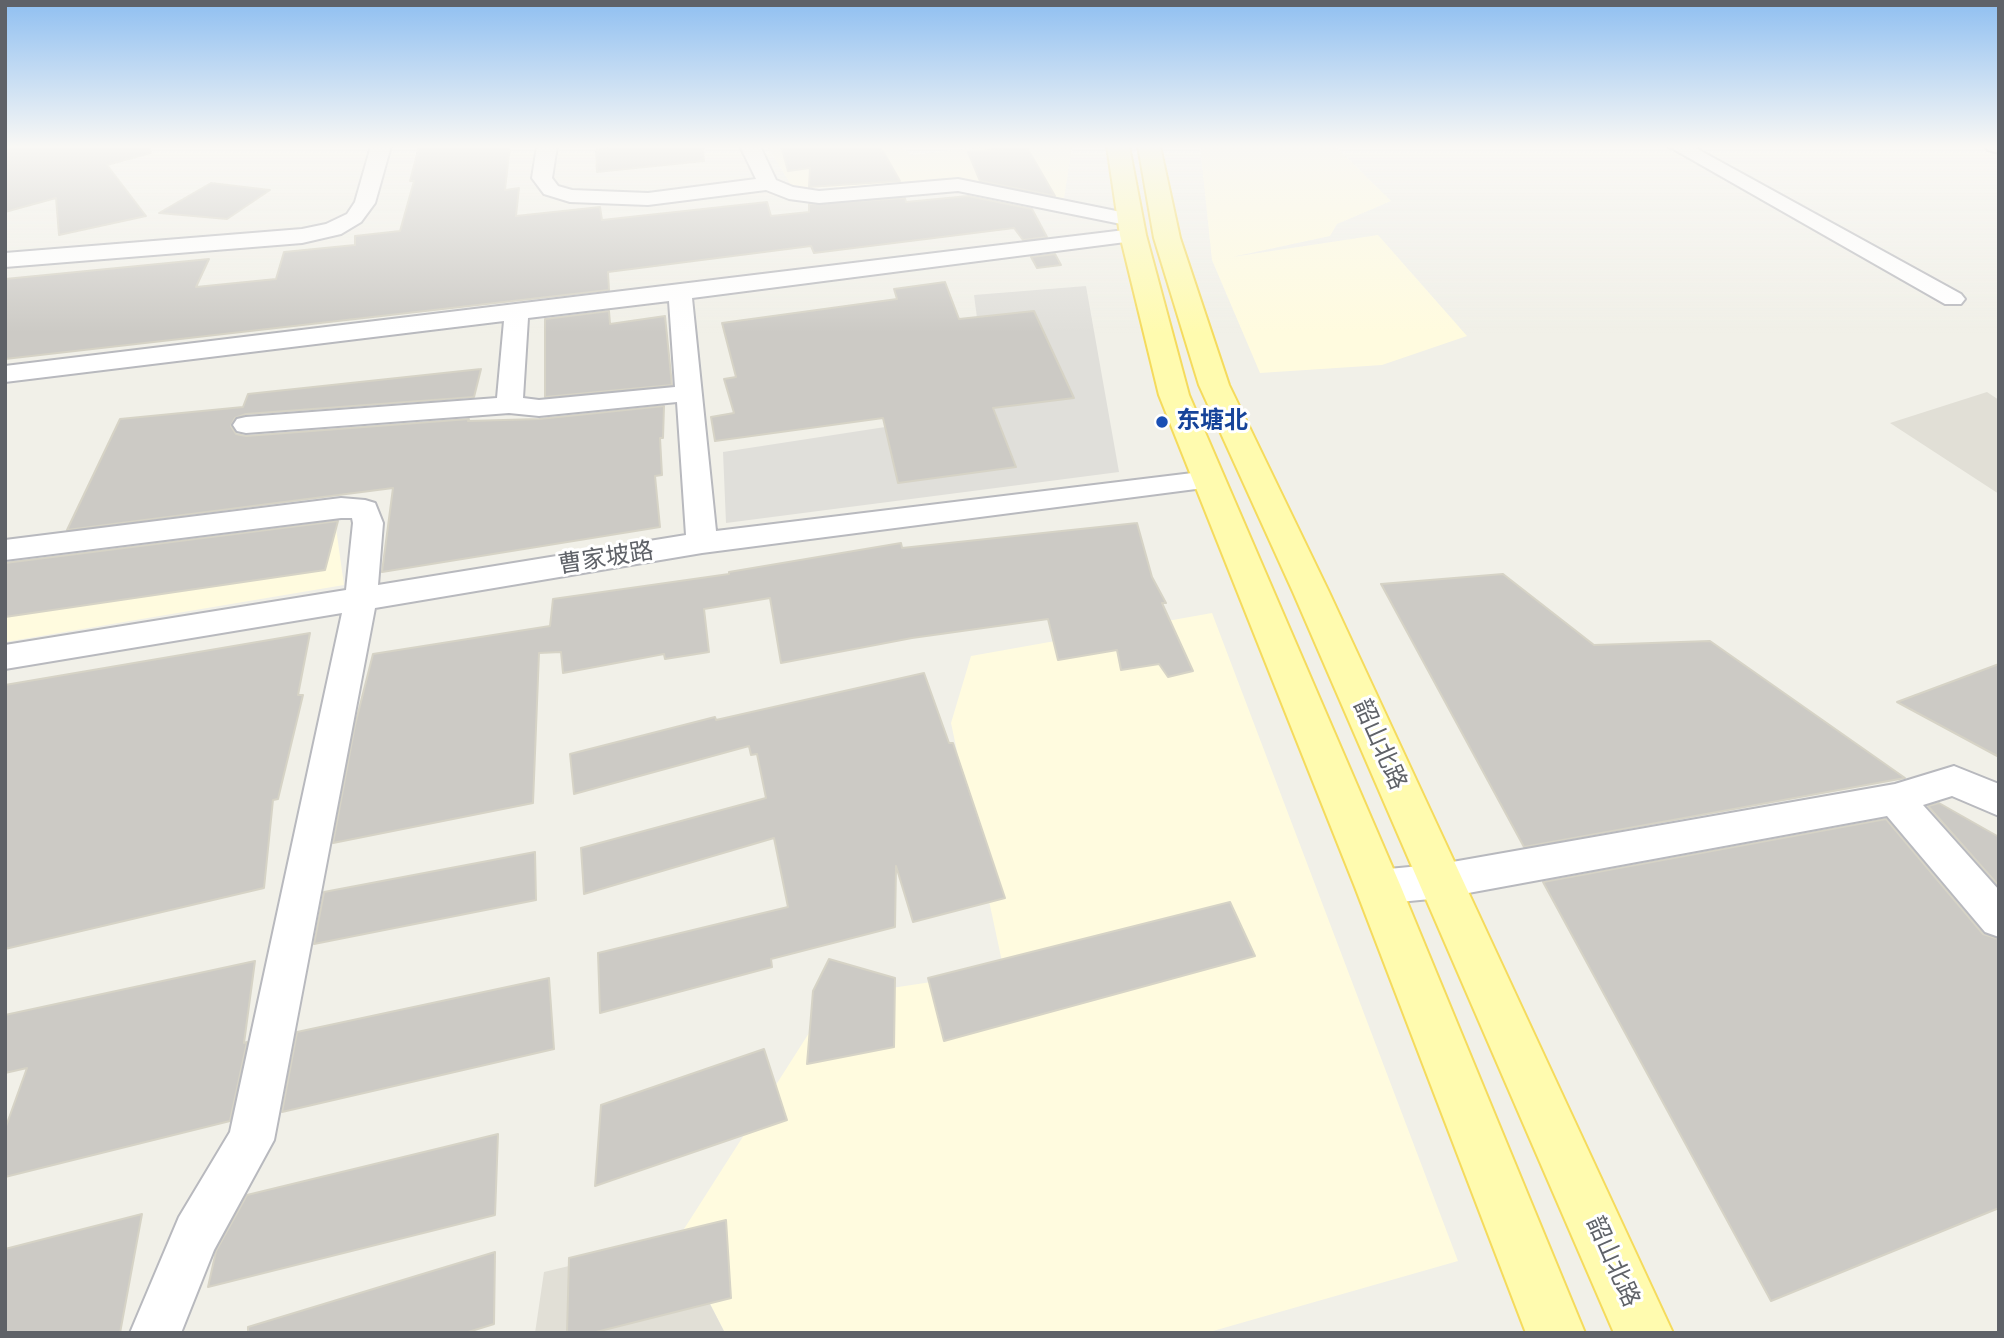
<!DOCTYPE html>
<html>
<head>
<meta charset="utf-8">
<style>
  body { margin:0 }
  #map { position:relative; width:2004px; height:1338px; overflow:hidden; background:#f1f0e8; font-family:"Varela Round",sans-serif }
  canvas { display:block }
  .frame { position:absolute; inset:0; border:7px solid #5f6268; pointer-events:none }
</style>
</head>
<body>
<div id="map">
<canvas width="2004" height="1338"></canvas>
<div class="frame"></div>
</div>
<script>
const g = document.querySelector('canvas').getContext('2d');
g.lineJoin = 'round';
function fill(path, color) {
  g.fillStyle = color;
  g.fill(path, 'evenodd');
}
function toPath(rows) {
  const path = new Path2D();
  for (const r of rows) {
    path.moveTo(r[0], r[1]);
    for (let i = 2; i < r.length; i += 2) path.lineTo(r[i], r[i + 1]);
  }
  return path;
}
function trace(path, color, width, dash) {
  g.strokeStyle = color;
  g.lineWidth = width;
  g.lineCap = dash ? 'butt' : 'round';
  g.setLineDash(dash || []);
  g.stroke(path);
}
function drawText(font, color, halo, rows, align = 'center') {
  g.font = font + ' "Varela Round","Noto Sans SC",sans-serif';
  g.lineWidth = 6;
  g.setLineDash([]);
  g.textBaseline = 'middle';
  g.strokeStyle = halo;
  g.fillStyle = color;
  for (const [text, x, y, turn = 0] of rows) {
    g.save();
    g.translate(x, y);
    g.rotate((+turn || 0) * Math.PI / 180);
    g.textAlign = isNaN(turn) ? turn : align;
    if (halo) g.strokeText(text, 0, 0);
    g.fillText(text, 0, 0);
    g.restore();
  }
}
fill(toPath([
  [767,146,899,146,912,155,991,146,1072,146,1063,205,958,185,793,188],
  [1200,146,1335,146,1391,201,1337,224,1330,236,1232,257,1378,235,1467,336,1382,365,1260,373,1212,260],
  [336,528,344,585,5,642,5,573],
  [1212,613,1458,1261,1206,1333,725,1333,677,1240,832,997,1004,971,951,723,971,656]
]), '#fffbdf');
fill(toPath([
  [1086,286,1119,472,726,523,723,452,989,411,974,295]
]), '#e0dfda');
fill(toPath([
  [1987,392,1999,400,1999,494,1890,423],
  [677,1240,725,1333,535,1333,544,1272]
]), '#e1dfd6');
const building = toPath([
  [5,146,150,146,151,153,107,165,146,216,59,235,56,198,5,212,5,146],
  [419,146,510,146,505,190,519,188,516,216,600,207,602,220,767,202,771,216,809,212,809,204,905,198,906,202,968,196,1032,209,1047,237,1023,240,1014,228,814,253,811,246,608,272,609,290,5,359,5,279,209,259,196,287,276,279,284,252,355,245,355,236,400,231,414,181,410,181,419,146],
  [624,146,703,146,704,161,597,172,596,150,624,146],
  [781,146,880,146,900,181,809,187,810,168,788,171,781,146],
  [1026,146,1055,196,980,181,968,152,1026,146],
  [211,183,270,190,227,219,159,213,211,183],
  [1055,254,1061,265,1037,268,1031,257,1055,254],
  [945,282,959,319,1034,311,1074,398,993,408,1016,467,898,483,883,418,715,441,711,417,734,413,724,379,736,377,722,323,897,299,894,289,945,282],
  [609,311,610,324,665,316,672,385,545,397,545,319,609,311],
  [481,369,474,397,246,414,235,418,231,426,236,434,246,436,469,419,468,421,539,419,664,406,663,438,660,438,662,475,655,476,660,527,382,572,393,488,67,530,120,419,243,407,248,394,481,369],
  [338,521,325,570,5,617,5,563,338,521],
  [1137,523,1152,577,1166,603,1162,603,1193,671,1168,677,1159,664,1121,670,1117,650,1058,660,1048,619,912,638,781,663,770,598,704,609,709,652,665,659,664,654,563,673,561,652,539,653,533,803,333,843,355,725,373,654,550,626,553,599,729,574,729,572,901,543,902,548,1137,523],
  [1503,574,1594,645,1710,641,1905,778,1524,847,1381,584,1503,574],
  [310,633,298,695,303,695,278,799,273,800,264,888,5,949,5,685,310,633],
  [1999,664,1999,757,1897,702,1999,664],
  [924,673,949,743,953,743,1005,898,913,922,896,866,895,927,771,959,772,967,600,1013,598,953,788,907,774,838,584,894,581,848,766,798,757,754,751,755,749,746,574,794,570,754,715,717,716,720,924,673],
  [1939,803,1999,837,1999,886,1928,806,1939,803],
  [1886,819,1983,934,1999,939,1999,1208,1771,1301,1543,882,1886,819],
  [535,852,536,900,314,944,324,892,535,852],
  [1230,902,1255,956,944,1041,928,978,1230,902],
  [829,959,895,978,894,1047,807,1064,813,991,829,959],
  [255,961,244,1043,247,1042,230,1121,5,1177,5,1129,27,1068,5,1073,5,1015,255,961],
  [549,978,554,1049,282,1112,297,1032,549,978],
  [764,1049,787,1120,595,1186,601,1105,764,1049],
  [498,1134,495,1215,208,1287,216,1251,247,1195,498,1134],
  [142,1214,120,1333,5,1333,5,1249,142,1214],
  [726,1220,731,1298,592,1333,567,1333,569,1258,726,1220],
  [495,1252,494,1324,465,1333,248,1333,248,1327,495,1252]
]);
fill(building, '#cccac5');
trace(building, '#d6d3c6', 2);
const minor = toPath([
  [371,146,391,146,375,203,361,222,341,234,302,243,5,267,5,253,302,229,326,224,347,214,355,202,371,146],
  [537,146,557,146,552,178,558,186,572,190,648,193,756,179,740,146,760,146,776,180,793,187,819,191,958,179,1131,214,1142,220,1131,226,958,191,819,203,789,199,766,190,648,205,570,202,544,194,532,178,537,146],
  [1668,146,1692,146,1961,294,1965,299,1961,304,1945,304,1668,146],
  [1985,146,1999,146,1999,153,1988,150,1985,146],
  [1133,229,1144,235,1141,240,692,298,716,531,1209,471,1219,474,1223,480,1219,486,702,553,375,608,274,1140,214,1250,181,1333,130,1333,179,1217,230,1132,342,613,5,669,5,645,346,590,353,523,352,518,341,518,5,560,5,540,341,498,365,500,375,503,383,523,378,585,686,535,677,402,539,416,509,413,246,433,237,431,233,425,237,419,246,417,497,398,504,321,5,382,5,366,1133,229],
  [669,301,675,387,539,400,523,398,528,318,669,301],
  [1954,766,1999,784,1999,816,1952,796,1923,805,1999,890,1999,937,1985,932,1887,816,1441,898,1378,904,1364,899,1358,887,1364,875,1378,870,1441,864,1895,784,1954,766]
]);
const major = toPath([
  [1107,146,1129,146,1146,235,1189,395,1401,887,1585,1333,1526,1333,1355,887,1159,395,1120,235,1107,146],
  [1138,146,1160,146,1180,238,1229,385,1329,592,1673,1333,1614,1333,1293,592,1199,385,1154,238,1138,146]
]);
trace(minor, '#b8b9be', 4);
trace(major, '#f5db5d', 4);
fill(minor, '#fff');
fill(major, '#fffbaf');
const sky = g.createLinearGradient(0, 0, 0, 333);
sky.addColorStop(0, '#8fbff1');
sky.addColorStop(0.44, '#f9f8f5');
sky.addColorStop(1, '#f9f8f500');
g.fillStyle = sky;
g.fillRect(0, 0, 2004, 333);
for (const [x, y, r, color] of [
  [1162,422,7,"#1a4fb4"]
]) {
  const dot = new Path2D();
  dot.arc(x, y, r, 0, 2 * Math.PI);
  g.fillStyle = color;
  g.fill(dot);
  trace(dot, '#fff', 2.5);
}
drawText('bold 24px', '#164399', '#fff', [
  ["东塘北",1176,422]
], 'left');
drawText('24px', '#5f6268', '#fff', [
  ["曹家坡路",606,559,-9],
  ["韶山北路",1379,745,66],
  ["韶山北路",1612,1262,66]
]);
</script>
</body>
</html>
